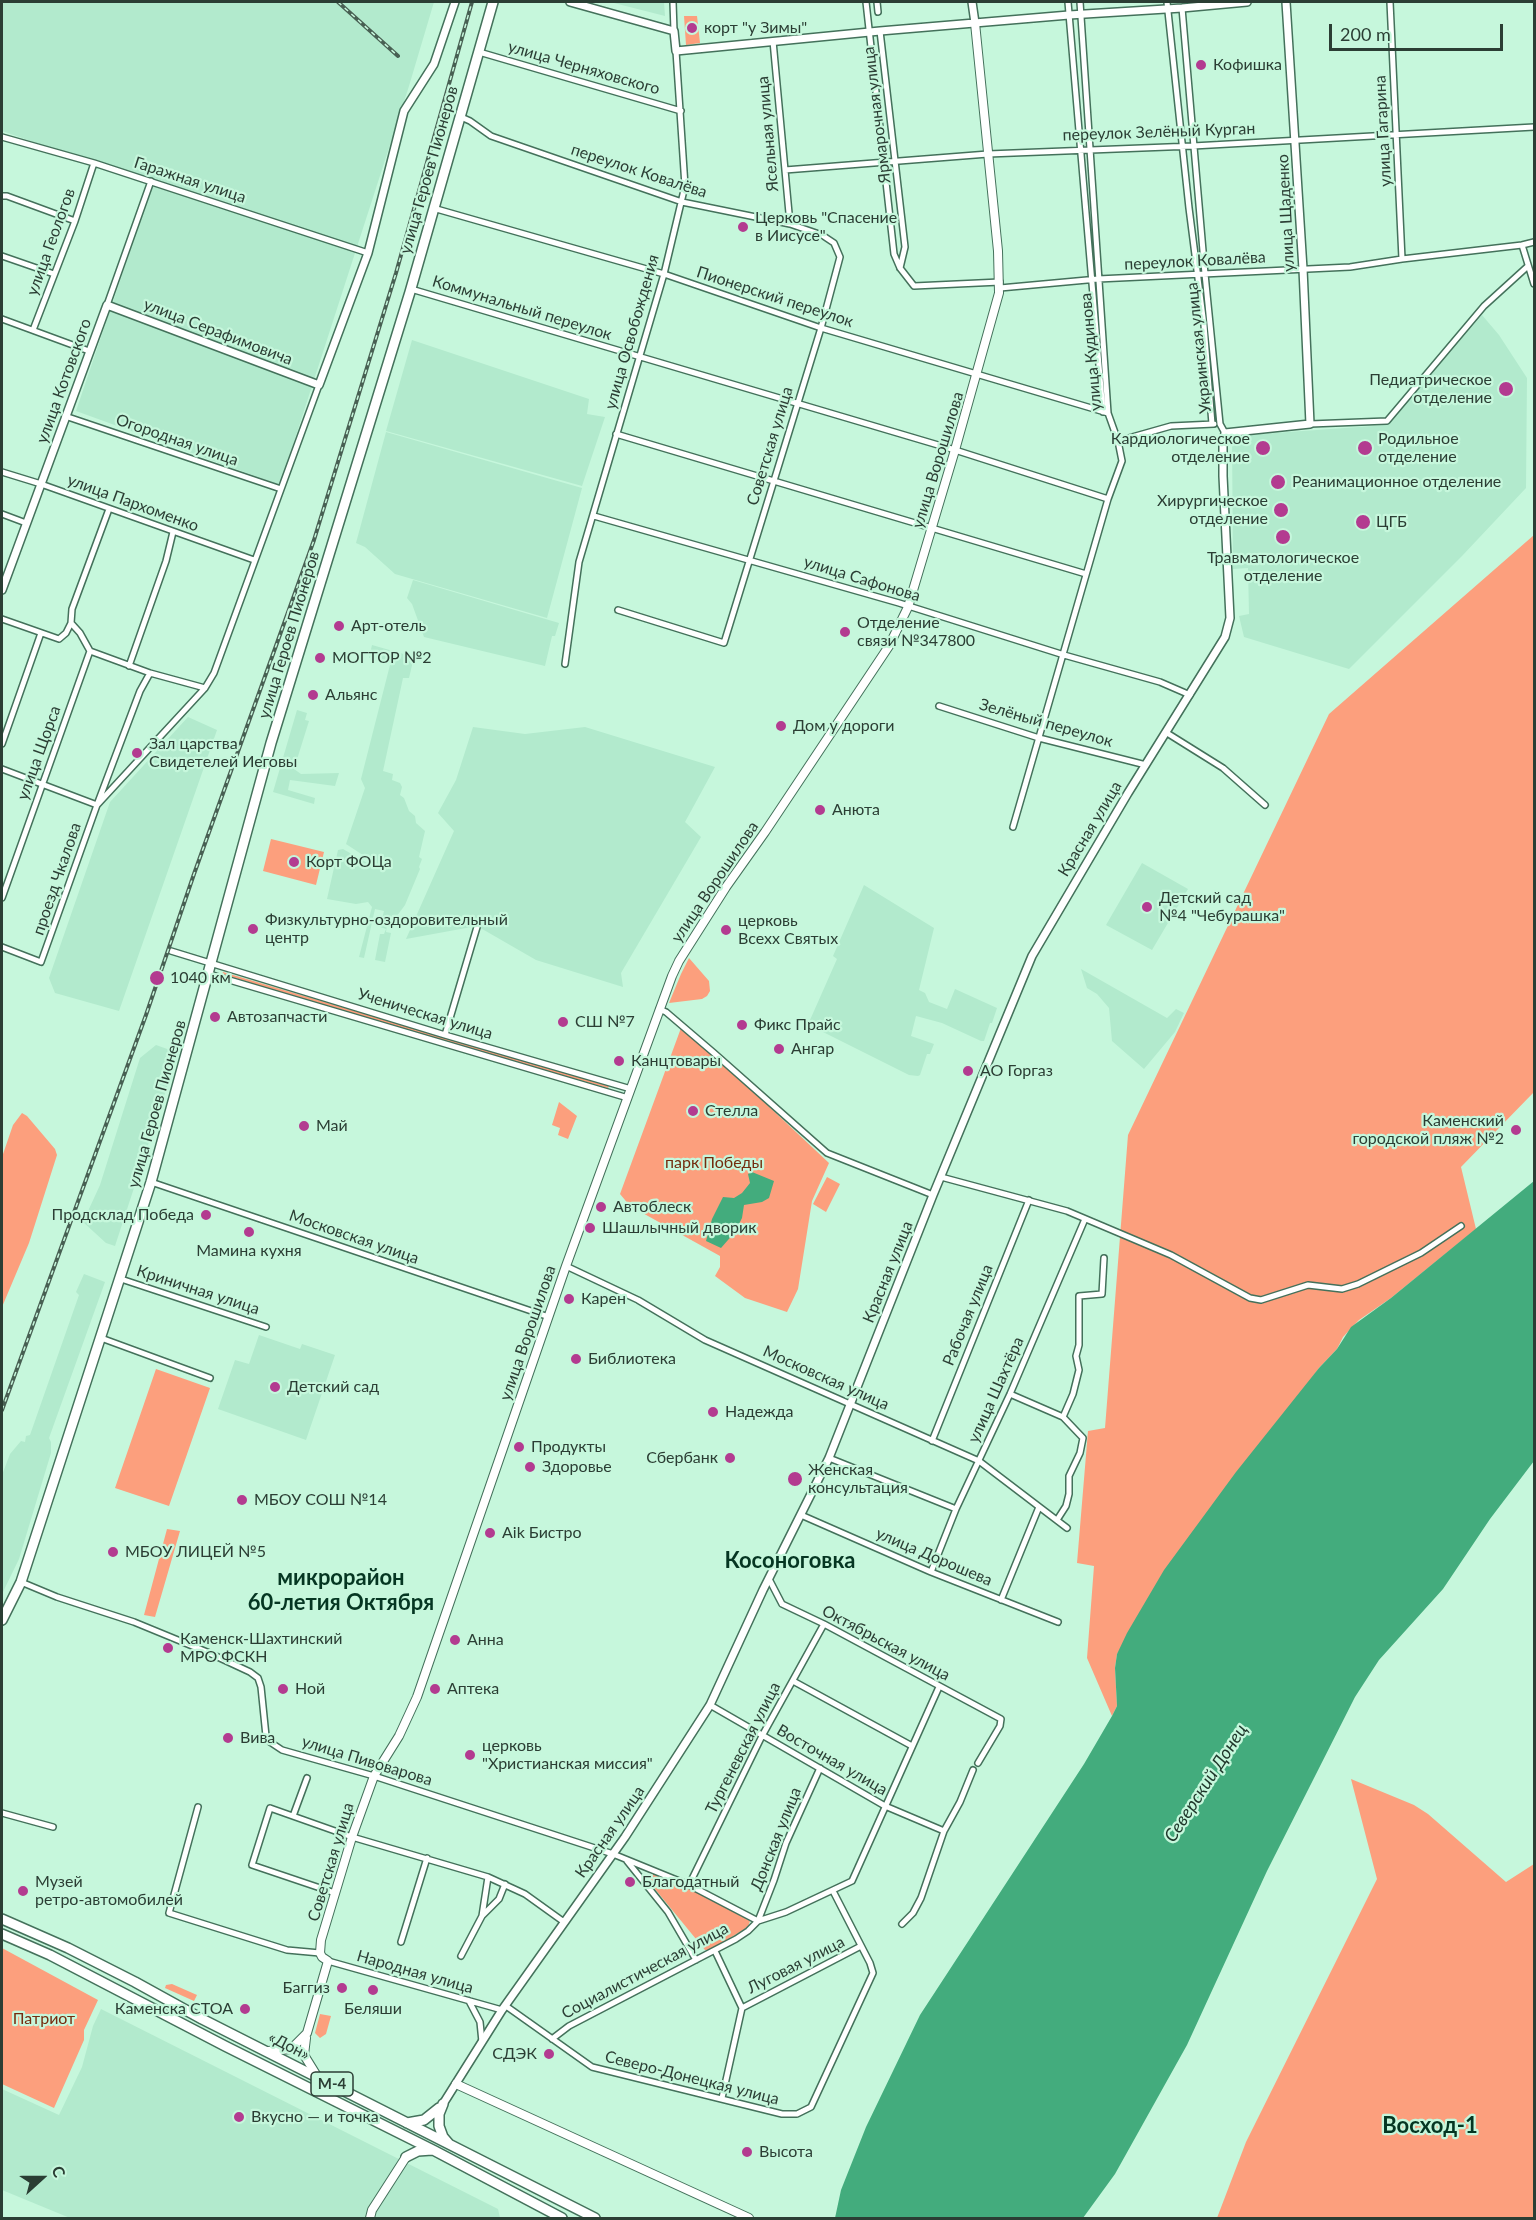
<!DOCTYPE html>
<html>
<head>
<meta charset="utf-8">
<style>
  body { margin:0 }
  #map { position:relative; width:1536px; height:2220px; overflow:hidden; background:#c6f7dc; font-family:Lato,sans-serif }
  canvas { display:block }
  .frame { position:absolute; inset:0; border:3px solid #2b3e34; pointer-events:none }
  .north { position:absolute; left:12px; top:2148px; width:60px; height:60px; -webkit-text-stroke:4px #c6f7dc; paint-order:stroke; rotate:69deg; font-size:16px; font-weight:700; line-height:24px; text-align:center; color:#2b3e34 }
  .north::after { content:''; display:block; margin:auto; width:21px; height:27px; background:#2b3e34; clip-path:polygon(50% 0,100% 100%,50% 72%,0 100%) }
  .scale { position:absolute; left:1329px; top:24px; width:174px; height:27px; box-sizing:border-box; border:3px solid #2b3e34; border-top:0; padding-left:8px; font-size:18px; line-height:21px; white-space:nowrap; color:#2b3e34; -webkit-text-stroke:4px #c6f7dc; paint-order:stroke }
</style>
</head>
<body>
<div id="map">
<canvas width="1536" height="2220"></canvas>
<div class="frame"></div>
<div class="north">С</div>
<div class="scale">200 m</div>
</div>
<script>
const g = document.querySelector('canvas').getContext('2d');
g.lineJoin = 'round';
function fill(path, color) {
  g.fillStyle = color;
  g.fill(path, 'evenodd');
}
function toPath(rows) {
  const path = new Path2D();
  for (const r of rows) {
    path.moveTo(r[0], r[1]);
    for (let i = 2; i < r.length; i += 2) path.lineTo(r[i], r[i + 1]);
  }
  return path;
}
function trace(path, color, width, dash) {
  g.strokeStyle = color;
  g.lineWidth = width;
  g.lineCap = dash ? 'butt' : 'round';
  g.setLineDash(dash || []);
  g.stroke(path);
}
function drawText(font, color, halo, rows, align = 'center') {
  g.font = font + ' Lato,sans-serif';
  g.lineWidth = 4.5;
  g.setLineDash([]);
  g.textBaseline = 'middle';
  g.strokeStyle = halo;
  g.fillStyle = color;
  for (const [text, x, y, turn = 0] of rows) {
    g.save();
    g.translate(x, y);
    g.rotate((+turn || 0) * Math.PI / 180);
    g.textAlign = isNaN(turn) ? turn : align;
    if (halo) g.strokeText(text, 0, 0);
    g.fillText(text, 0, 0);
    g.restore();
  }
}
fill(toPath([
  [2,2,434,2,409,86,280,485,76,411,152,186,94,163,2,131],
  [610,2,664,2,665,16],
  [1482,315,1499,335,1527,378,1526,488,1462,556,1349,669,1244,637,1239,616,1249,614,1248,568,1233,569,1232,436,1387,425],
  [412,340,589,399,587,414,605,417,582,486,386,431],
  [386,432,582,488,547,618,395,574,365,547,356,543],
  [413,580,559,623,555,636,552,636,545,666,424,637,412,604,407,598],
  [372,645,414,657,409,678,403,678,383,771,393,774,392,780,400,783,402,787,400,795,404,798,409,811,415,816,416,823,425,831,419,857,422,859,419,867,420,869,405,905,394,920,388,919,386,932,391,933,385,962,375,960,380,934,384,934,386,929,380,927,384,911,375,909,364,958,359,957,372,907,368,902,356,904,327,899,338,850,343,849,376,868,378,865,346,844,365,788,361,779,391,661,369,658],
  [297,710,307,713,305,720,309,721,294,769,301,774,339,773,335,786,290,780,288,790,315,798,314,804,273,792],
  [188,717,217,730,119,1011,55,993,49,978,110,802],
  [473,727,525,734,585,727,715,767,685,822,701,837,621,973,623,987,536,960,477,926,406,939,454,831,438,813,456,780],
  [1142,863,1188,889,1152,950,1106,925],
  [864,885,934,928,919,990,925,993,929,1002,947,1009,955,989,997,1008,992,1023,990,1023,984,1041,981,1041,942,1023,916,1016,911,1036,934,1044,930,1054,927,1054,920,1075,918,1076,909,1075,817,1029,810,1020,837,959,833,956],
  [1081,969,1167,1018,1176,1009,1184,1013,1175,1032,1144,1069,1112,1041,1109,1008,1097,994,1087,988],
  [156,1045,170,1050,168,1084,115,1246,106,1243,83,1222,100,1185,140,1058],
  [84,1274,105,1282,49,1438,51,1442,51,1453,19,1559,2,1594,2,1475,10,1454,21,1441,25,1442,26,1436,30,1435,79,1295,76,1292],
  [259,1335,300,1349,302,1344,335,1355,306,1440,218,1409,235,1360,249,1364],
  [101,2009,498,2209,500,2218,70,2218,2,2190,2,2089,59,2115,82,2067,93,2026]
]), '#b2eacd');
fill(toPath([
  [684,16,697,16,700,43,686,45],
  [1534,535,1534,1092,1461,1167,1476,1229,1391,1298,1359,1320,1343,1337,1337,1349,1319,1368,1117,1654,1115,1668,1117,1706,1112,1716,1087,1658,1094,1566,1077,1563,1088,1431,1105,1428,1128,1135,1329,714],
  [271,839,324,852,316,885,263,871],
  [689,958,709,981,710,991,707,996,702,999,669,1003,681,974],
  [223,972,609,1086,608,1088,440,1041,222,974],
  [681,1028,747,1086,829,1163,812,1201,798,1289,787,1312,745,1298,715,1276,720,1267,720,1256,630,1206,620,1194],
  [559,1102,577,1116,568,1139,558,1135,560,1128,552,1125],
  [22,1113,27,1116,55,1149,57,1155,29,1243,2,1307,2,1157,13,1125],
  [827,1177,840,1184,826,1212,813,1204],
  [156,1369,210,1388,169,1506,115,1488],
  [167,1529,180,1531,155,1617,144,1615],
  [1351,1779,1414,1805,1428,1814,1506,1882,1534,1864,1534,2218,1217,2218,1246,2142,1377,1879],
  [652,1874,658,1874,692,1889,750,1921,748,1927,710,1950,705,1950,650,1883,648,1879],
  [2,1948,98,2000,84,2030,84,2040,54,2108,2,2084],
  [172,1984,197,1995,194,2001,165,1988,166,1985],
  [320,2014,331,2016,326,2034,320,2038,315,2033]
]), '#fc9f7d');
fill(toPath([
  [752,1172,774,1181,769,1198,762,1202,744,1205,742,1218,735,1232,721,1248,706,1241,712,1219,723,1197,734,1198,742,1193,750,1183,748,1174],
  [1534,1181,1534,1461,1490,1519,1443,1589,1379,1660,1355,1697,1267,1871,1187,2045,1115,2174,1083,2218,835,2218,841,2190,866,2127,920,2015,1084,1764,1112,1716,1117,1706,1115,1668,1117,1654,1127,1633,1164,1570,1236,1472,1319,1368,1337,1349,1351,1327,1391,1298]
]), '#43ac7d');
const minor = toPath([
  [673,2,674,31],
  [866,2,894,254,900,268,914,286,1000,282],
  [877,2,878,12],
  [1068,2,1103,412],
  [1167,2,1189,208,1204,325,1212,424],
  [1390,2,1402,259],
  [1182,8,1205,274,1220,424,1225,433],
  [880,31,905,247,900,268],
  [773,41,790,224],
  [479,52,681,111],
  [461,117,470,121,491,136,682,202,790,224,822,235,834,243,840,257,821,328,724,643,618,610],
  [2,137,94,163,368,253],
  [785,170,988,154,1193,146,1534,127],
  [2,196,7,196,75,221],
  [433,208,664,274,821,328,1108,413],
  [1522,245,1534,284],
  [2,256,54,274],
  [1000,288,1098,279,1350,267,1402,259,1522,245,1534,242],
  [411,289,955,450,1108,499],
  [107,305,151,181],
  [2,319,89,351],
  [33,330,75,221,94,163],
  [65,416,281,489],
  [1310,424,1387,421,1484,306,1528,266],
  [616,434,1086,574],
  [1118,441,1171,426,1214,424],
  [2,472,41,484,254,560],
  [2,514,26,523],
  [594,516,899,603,1064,655,1160,682,1190,695],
  [2,619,59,639,66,633,71,623,80,633,90,651,150,673,205,688],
  [71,623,72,609,109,509],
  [565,664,579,562,664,274,685,186,676,51],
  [129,666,166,561,173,532],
  [939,706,1039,738,1146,765],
  [1167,733,1223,768,1265,805],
  [2,744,41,633],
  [2,769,97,805,140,691,150,673],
  [1013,827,1108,499,1122,461,1118,441,1108,413,1080,2],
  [2,898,90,651],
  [2,947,41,962,97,805,205,688,214,673,319,385],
  [171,951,445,1035,631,1089],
  [209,974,628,1098],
  [659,1009,666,1012,714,1053,827,1153,933,1195],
  [445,1035,477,927],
  [941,1177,1067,1211,1171,1255,1250,1298,1261,1300,1308,1285,1342,1289,1358,1284,1421,1253,1461,1226],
  [151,1182,549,1317],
  [566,1266,638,1300,705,1340,979,1461,1067,1528],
  [121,1279,266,1327],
  [101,1338,210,1378],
  [1010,1394,1063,1417],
  [932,1441,1029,1200],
  [829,1458,956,1509],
  [801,1515,931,1572,1058,1622],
  [1057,1520,1066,1506,1069,1494,1069,1476,1080,1453,1083,1438,1063,1417,1073,1394,1079,1370,1076,1356,1079,1345,1079,1296,1102,1294,1104,1258],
  [931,1572,956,1509,1010,1394,1085,1219],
  [769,1579,782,1604,824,1624,1001,1719,1000,1726,978,1763],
  [21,1582,57,1597,134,1622,207,1652,250,1672,258,1678,261,1687,266,1736,270,1742,282,1750,374,1776,613,1854,689,1885,758,1921,774,1880,786,1843,820,1768],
  [1001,1600,1039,1507],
  [793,1681,912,1746],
  [710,1705,885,1806,944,1831],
  [198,1807,169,1913,287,1950,320,1953],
  [2,1813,53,1827],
  [293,1816,307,1778],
  [627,1861,668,1912,696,1960],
  [689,1885,762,1736,824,1624],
  [335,1893,252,1865,270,1808,352,1837,488,1877,525,1894,564,1922],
  [482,1916,499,1899,505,1884],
  [902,1924,913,1913,921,1898,944,1831,960,1802,973,1770],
  [401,1942,427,1858],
  [715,1951,742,2008,722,2098],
  [461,1956,482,1916,488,1877],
  [328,1961,502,2010],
  [469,2001,480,2022,482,2042],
  [506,2006,592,2067,782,2114,797,2114,811,2107,873,1973,870,1963,833,1891],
  [742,2008,861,1946],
  [552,2039,569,2026,736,1939,748,1931,758,1921,786,1912,852,1881,939,1687]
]);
const tertiary = toPath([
  [570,2,674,31,676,51,880,31,1069,15,1182,8,1247,2],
  [972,2,975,23],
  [2,590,107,305,319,385,368,253,404,111,434,64,455,2],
  [443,2104,502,2010,625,1837,710,1705,763,1590,829,1458,933,1195,1032,956,1128,793,1225,637,1230,618,1223,476,1223,446,1225,433,1310,424,1303,269,1286,2]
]);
const secondary = toPath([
  [306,2038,304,2055,317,2076],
  [268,2051,291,2049,307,2033,328,1961,322,1957,320,1953,321,1940,352,1837,374,1776,399,1736,417,1697,566,1266,672,976,679,961,726,887,765,832,889,646,908,607,955,450,999,293,998,251,975,23],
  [456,2084,749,2218],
  [370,2218,372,2210,406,2157]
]);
const primary = toPath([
  [2,1620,21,1582,151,1182,271,743,410,292,493,2]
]);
const trunk = toPath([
  [2,1919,68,1948,135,1982,202,2019,595,2218],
  [2,1934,50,1955,225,2046,435,2151,562,2218],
  [443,2104,439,2114,439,2126,443,2137,449,2144],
  [407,2123,424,2120,439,2108],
  [406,2157,418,2151,432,2150]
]);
trace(minor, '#44715b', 8);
trace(tertiary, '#44715b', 10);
trace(secondary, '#44715b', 10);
trace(primary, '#44715b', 12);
trace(trunk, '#44715b', 12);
trace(minor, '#fff', 5);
trace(tertiary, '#fff', 7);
trace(secondary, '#fff', 8);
trace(primary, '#fff', 9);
trace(trunk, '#fff', 9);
const rail = toPath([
  [338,2,398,56],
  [2,1410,146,1015,194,874,314,540,396,273,472,2]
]);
trace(rail, '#486053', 4);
trace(rail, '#c6f7dc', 1.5, [4.5]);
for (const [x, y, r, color] of [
  [692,28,6,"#b33b90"],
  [1201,65,6,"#b33b90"],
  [743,227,6,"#b33b90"],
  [1506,389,8,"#b33b90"],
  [1263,448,8,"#b33b90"],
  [1365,448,8,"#b33b90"],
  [1278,482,8,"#b33b90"],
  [1281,510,8,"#b33b90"],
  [1363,522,8,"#b33b90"],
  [1283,537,8,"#b33b90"],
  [339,626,6,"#b33b90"],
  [845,632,6,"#b33b90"],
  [320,658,6,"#b33b90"],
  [313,695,6,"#b33b90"],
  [781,726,6,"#b33b90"],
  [137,753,6,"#b33b90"],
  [820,810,6,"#b33b90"],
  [294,862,6,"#b33b90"],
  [1147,907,6,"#b33b90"],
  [253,929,6,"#b33b90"],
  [726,930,6,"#b33b90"],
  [157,978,8,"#b33b90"],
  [215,1017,6,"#b33b90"],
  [563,1022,6,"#b33b90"],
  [742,1025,6,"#b33b90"],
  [779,1049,6,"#b33b90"],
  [619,1061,6,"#b33b90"],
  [968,1071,6,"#b33b90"],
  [693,1111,6,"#b33b90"],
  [304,1126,6,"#b33b90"],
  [1516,1130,6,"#b33b90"],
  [601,1207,6,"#b33b90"],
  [206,1215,6,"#b33b90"],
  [590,1228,6,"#b33b90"],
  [249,1232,6,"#b33b90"],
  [569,1299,6,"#b33b90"],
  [576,1359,6,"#b33b90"],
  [275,1387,6,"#b33b90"],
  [713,1412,6,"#b33b90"],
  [519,1447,6,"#b33b90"],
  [730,1458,6,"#b33b90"],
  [530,1467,6,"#b33b90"],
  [795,1479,8,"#b33b90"],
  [242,1500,6,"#b33b90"],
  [490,1533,6,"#b33b90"],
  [113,1552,6,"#b33b90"],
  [455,1640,6,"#b33b90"],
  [168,1648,6,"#b33b90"],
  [283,1689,6,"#b33b90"],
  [435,1689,6,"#b33b90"],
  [228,1738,6,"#b33b90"],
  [470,1755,6,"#b33b90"],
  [630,1882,6,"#b33b90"],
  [23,1891,6,"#b33b90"],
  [342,1988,6,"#b33b90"],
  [373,1990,6,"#b33b90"],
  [245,2009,6,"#b33b90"],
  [549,2054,6,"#b33b90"],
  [239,2117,6,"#b33b90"],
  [747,2152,6,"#b33b90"]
]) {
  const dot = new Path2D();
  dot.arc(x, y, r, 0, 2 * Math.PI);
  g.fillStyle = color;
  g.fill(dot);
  trace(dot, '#c6f7dc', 2);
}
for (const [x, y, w] of [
  [332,2084,42]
]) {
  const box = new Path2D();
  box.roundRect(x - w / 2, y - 12, w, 24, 4.5);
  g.fillStyle = '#c6f7dc';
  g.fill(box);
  trace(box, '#2b3e34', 1.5);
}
drawText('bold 15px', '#2b3e34', null, [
  ["М-4",332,2084]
]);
drawText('16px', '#2b3e34', '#c6f7dc', [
  ["корт \"у Зимы\"",704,28],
  ["Кофишка",1213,65],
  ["Церковь \"Спасение",755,218],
  ["в Иисусе\"",755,236],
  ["Педиатрическое",1492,380,"right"],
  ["отделение",1492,398,"right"],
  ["Кардиологическое",1250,439,"right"],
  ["отделение",1250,457,"right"],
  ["Родильное",1378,439],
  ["отделение",1378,457],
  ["Реанимационное отделение",1292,482],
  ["Хирургическое",1268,501,"right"],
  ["отделение",1268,519,"right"],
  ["ЦГБ",1376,522],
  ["Травматологическое",1283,558,"center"],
  ["отделение",1283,576,"center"],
  ["Отделение",857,623],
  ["связи №347800",857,641],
  ["Арт-отель",351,626],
  ["МОГТОР №2",332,658],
  ["Альянс",325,695],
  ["Дом у дороги",793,726],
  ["Зал царства",149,744],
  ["Свидетелей Иеговы",149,762],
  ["Анюта",832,810],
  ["Корт ФОЦа",306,862],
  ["Детский сад",1159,898],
  ["№4 \"Чебурашка\"",1159,916],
  ["Физкультурно-оздоровительный",265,920],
  ["центр",265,938],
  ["церковь",738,921],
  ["Всехх Святых",738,939],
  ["1040 км",170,978],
  ["Автозапчасти",227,1017],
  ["СШ №7",575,1022],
  ["Фикс Прайс",754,1025],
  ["Ангар",791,1049],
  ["Канцтовары",631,1061],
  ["АО Горгаз",980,1071],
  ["Стелла",705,1111],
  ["Каменский",1504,1121,"right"],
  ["городской пляж №2",1504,1139,"right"],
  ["Май",316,1126],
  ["Автоблеск",613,1207],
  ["Продсклад Победа",194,1215,"right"],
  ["Шашлычный дворик",602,1228],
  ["Мамина кухня",249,1251,"center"],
  ["Карен",581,1299],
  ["Библиотека",588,1359],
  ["Детский сад",287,1387],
  ["Надежда",725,1412],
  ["Продукты",531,1447],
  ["Сбербанк",718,1458,"right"],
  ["Здоровье",542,1467],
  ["Женская",808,1470],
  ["консультация",808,1488],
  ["МБОУ СОШ №14",254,1500],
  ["Aik Бистро",502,1533],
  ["МБОУ ЛИЦЕЙ №5",125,1552],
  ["Каменск-Шахтинский",180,1639],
  ["МРО ФСКН",180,1657],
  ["Анна",467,1640],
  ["Ной",295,1689],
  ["Аптека",447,1689],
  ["Вива",240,1738],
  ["церковь",482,1746],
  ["\"Христианская миссия\"",482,1764],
  ["Музей",35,1882],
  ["ретро-автомобилей",35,1900],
  ["Благодатный",642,1882],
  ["Баггиз",330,1988,"right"],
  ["Каменска СТОА",233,2009,"right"],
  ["Беляши",373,2009,"center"],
  ["СДЭК",537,2054,"right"],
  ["Вкусно — и точка",251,2117],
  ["Высота",759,2152]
], 'left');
drawText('16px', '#2b3e34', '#c6f7dc', [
  ["улица Черняховского",584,68,16],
  ["Ярмарочная улица",877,115,-97],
  ["улица Гагарина",1383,131,-93],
  ["переулок Зелёный Курган",1159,132,-2],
  ["Ясельная улица",768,134,-95],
  ["улица Героев Пионеров",429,170,-74],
  ["переулок Ковалёва",639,171,18],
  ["Гаражная улица",190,180,18],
  ["улица Щаденко",1286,213,-93],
  ["улица Геологов",51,242,-70],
  ["переулок Ковалёва",1195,261,-3],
  ["Пионерский переулок",775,297,18],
  ["Коммунальный переулок",522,308,17],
  ["улица Серафимовича",218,332,21],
  ["улица Освобождения",632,332,-74],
  ["Украинская улица",1199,348,-96],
  ["улица Кудинова",1091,352,-95],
  ["улица Котовского",64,381,-70],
  ["Огородная улица",177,440,19],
  ["Советская улица",770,446,-73],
  ["улица Ворошилова",938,460,-73],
  ["улица Пархоменко",133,503,20],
  ["улица Сафонова",862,579,17],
  ["улица Героев Пионеров",289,635,-73],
  ["Зелёный переулок",1046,723,16],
  ["улица Щорса",39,753,-70],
  ["Красная улица",1090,829,-59],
  ["проезд Чкалова",57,879,-71],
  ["улица Ворошилова",715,882,-56],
  ["Ученическая улица",425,1014,17],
  ["улица Героев Пионеров",157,1104,-74],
  ["Московская улица",354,1237,19],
  ["Красная улица",888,1272,-68],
  ["Криничная улица",198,1290,18],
  ["Рабочая улица",968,1315,-68],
  ["улица Ворошилова",528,1333,-71],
  ["Московская улица",826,1378,24],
  ["улица Шахтёра",996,1390,-66],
  ["улица Дорошева",934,1557,23],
  ["Октябрьская улица",886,1643,28],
  ["Тургеневская улица",743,1748,-63],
  ["Восточная улица",832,1760,30],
  ["улица Пивоварова",367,1761,17],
  ["Красная улица",610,1832,-55],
  ["Донская улица",776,1839,-68],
  ["Советская улица",331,1862,-73],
  ["Луговая улица",796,1965,-27],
  ["Социалистическая улица",645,1971,-28],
  ["Народная улица",415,1972,16],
  ["«Дон»",289,2046,27],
  ["Северо-Донецкая улица",692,2078,14]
]);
drawText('16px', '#742c0e', '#c6f7dc', [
  ["парк Победы",714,1163],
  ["Патриот",44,2019]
]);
drawText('italic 18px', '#1f362a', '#c6f7dc', [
  ["Северский Донец",1206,1783,-57]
]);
drawText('bold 22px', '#053622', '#c6f7dc', [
  ["Косоноговка",790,1561],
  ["микрорайон",341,1578],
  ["60-летия Октября",341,1603],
  ["Восход-1",1430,2126]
]);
</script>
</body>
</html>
